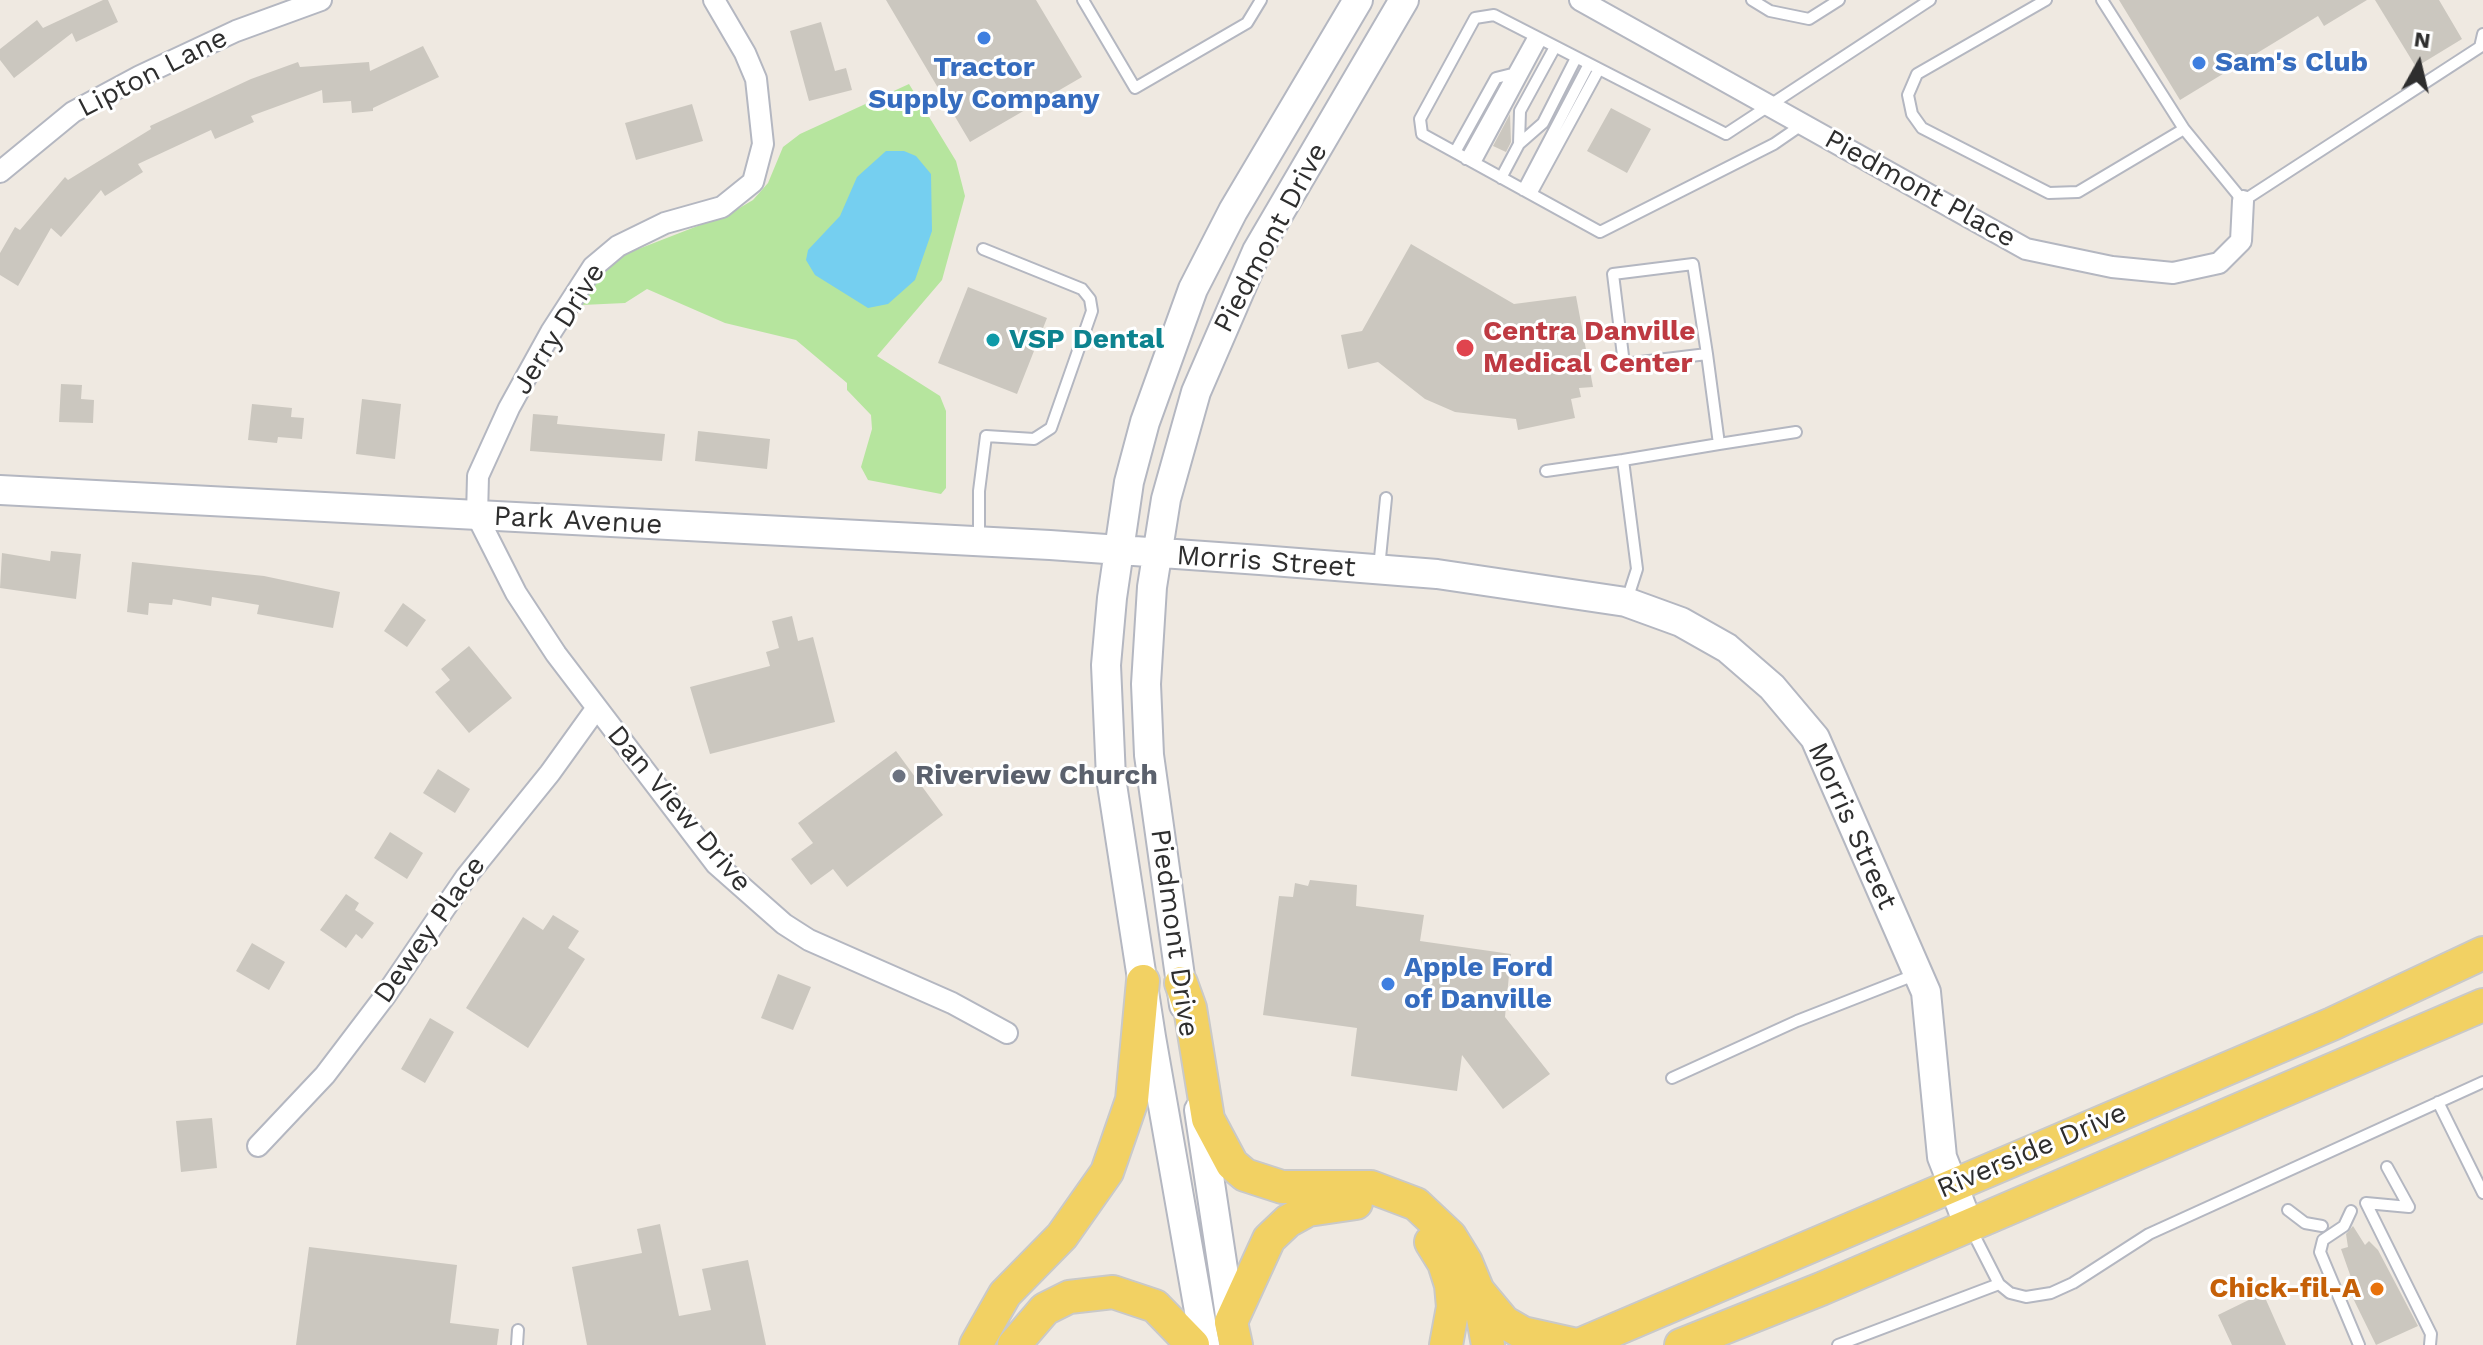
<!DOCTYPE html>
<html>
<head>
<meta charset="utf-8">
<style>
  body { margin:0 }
  #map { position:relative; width:2483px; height:1345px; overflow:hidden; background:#efe9e1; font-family:"Work Sans",sans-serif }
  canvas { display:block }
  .north { position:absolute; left:2379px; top:24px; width:80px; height:80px; -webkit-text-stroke:6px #fff; paint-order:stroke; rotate:8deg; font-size:22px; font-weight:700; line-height:32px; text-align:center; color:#2e2e2e }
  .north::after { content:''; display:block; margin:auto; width:28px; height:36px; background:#2e2e2e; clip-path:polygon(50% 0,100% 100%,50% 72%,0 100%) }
</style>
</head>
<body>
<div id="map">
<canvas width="2483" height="1345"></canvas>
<div class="north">N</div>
</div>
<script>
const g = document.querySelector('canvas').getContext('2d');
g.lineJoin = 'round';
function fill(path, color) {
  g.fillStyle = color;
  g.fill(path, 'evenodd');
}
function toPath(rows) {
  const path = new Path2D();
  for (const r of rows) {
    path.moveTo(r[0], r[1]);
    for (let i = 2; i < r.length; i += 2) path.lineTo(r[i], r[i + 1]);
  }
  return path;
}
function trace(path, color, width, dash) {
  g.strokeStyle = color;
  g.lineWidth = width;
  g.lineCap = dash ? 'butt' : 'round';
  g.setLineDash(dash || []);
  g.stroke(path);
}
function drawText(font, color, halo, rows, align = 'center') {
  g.font = font + ' "Work Sans",sans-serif';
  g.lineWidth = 6;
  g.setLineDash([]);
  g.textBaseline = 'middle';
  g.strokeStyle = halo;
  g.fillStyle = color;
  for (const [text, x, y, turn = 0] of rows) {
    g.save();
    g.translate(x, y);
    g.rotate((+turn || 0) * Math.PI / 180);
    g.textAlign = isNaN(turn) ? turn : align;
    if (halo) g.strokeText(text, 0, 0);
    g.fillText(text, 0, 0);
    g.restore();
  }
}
fill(toPath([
  [909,84,956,161,965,196,942,280,877,356,940,396,946,411,946,488,941,494,868,480,861,467,872,429,871,415,847,390,847,383,796,340,725,323,647,289,625,303,582,305,603,270,623,255,731,213,753,200,768,183,783,147,800,134]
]), '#b6e59e');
fill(toPath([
  [886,151,904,151,916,156,931,174,932,231,915,280,888,304,868,308,815,275,806,260,808,250,840,216,857,177]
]), '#75cff0');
fill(toPath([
  [103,0,108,0,118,22,76,42,72,33,14,78,0,60,0,49,37,20,43,28],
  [886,0,1036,0,1082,77,970,142],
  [2119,0,2367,0,2324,26,2318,16,2180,100],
  [2375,0,2439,0,2462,39,2416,67],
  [821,22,835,71,846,68,852,90,809,101,790,31],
  [423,46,439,77,373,108,373,111,352,113,351,101,323,103,322,90,251,116,254,122,215,139,211,130,138,164,143,172,105,196,101,190,61,237,51,228,18,286,0,275,0,253,15,227,20,230,65,177,68,180,151,129,150,126,251,79,298,62,300,67,369,62,370,71],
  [692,104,703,141,636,160,625,123],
  [1611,108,1651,129,1627,173,1587,151],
  [1510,114,1511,142,1506,152,1493,146],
  [1411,244,1514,304,1576,296,1593,387,1579,388,1581,397,1571,399,1575,418,1518,430,1516,419,1455,412,1425,399,1378,362,1348,369,1341,335,1362,331],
  [968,287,1047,318,1017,394,938,363],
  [61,384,82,385,81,399,94,400,93,423,59,422],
  [362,399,401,404,395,459,356,454],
  [252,404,292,408,291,417,304,418,302,439,278,437,277,443,248,440],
  [533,414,558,416,557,424,665,434,662,461,530,451],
  [698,431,770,439,767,469,695,461],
  [51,551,81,554,76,599,0,588,2,553,50,561],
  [132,562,264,576,340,592,333,628,257,614,259,605,212,597,211,606,173,599,172,605,149,603,148,615,127,612],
  [403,603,426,620,407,647,384,631],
  [792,616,798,641,813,637,835,722,710,754,690,687,770,666,766,652,779,648,772,621],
  [469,646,512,698,469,733,435,692,450,680,441,669],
  [896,751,943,815,847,887,833,869,811,885,791,859,813,843,798,823],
  [438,769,470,789,455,813,423,793],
  [390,832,423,853,407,879,374,858],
  [1310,880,1357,885,1356,906,1424,915,1420,941,1511,954,1505,1017,1550,1074,1503,1109,1462,1055,1457,1091,1351,1076,1357,1028,1263,1015,1279,896,1293,897,1295,883,1308,886],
  [346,894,359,903,355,910,374,923,362,939,356,934,346,948,320,930],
  [553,915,579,931,568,948,585,959,528,1048,466,1008,523,917,543,930],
  [252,943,285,962,269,990,236,971],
  [778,974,811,987,793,1030,761,1018],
  [430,1018,454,1032,425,1083,401,1069],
  [212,1118,217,1168,181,1172,176,1121],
  [660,1224,679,1316,711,1310,702,1269,748,1260,766,1345,587,1345,572,1267,642,1253,637,1229],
  [2353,1226,2365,1245,2369,1241,2378,1250,2418,1326,2376,1345,2348,1288,2354,1286,2341,1249,2348,1247,2346,1234],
  [309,1247,457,1265,450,1323,499,1329,497,1345,296,1345],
  [2263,1293,2286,1345,2232,1345,2218,1315]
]), '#cbc7bf');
const lane = toPath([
  [1083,0,1135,88,1247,23,1261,0],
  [1752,0,1770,11,1809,19,1839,0],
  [2046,0,1917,74,1908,95,1912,114,1922,128,2049,193,2078,192,2184,129],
  [2102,0,2184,129,2243,201,2480,47,2483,34],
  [1803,124,1774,144,1600,232,1422,134,1420,119,1475,18,1494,15,1726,134,1930,0],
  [1519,144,1520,111,1555,47],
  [1455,152,1496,78,1512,74],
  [1466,159,1534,36],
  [1475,163,1541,40],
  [1501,178,1519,144,1543,123,1576,58],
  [1523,190,1589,64],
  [1531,194,1599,69],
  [1719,444,1796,432],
  [1546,471,1623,460],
  [979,540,979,491,986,436,1034,439,1051,428,1092,311,1090,299,1082,289,983,249],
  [1379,568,1386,498],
  [1627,600,1637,569,1623,460,1719,444,1707,354,1693,264,1613,274,1624,364,1707,354],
  [1672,1078,1797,1021,1917,974],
  [2438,1102,2483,1193],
  [2387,1167,2409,1207],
  [2366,1203,2431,1334,2430,1345],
  [2366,1203,2409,1207],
  [2288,1210,2305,1223,2322,1226],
  [2351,1211,2344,1226,2323,1240,2320,1252,2359,1345],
  [1971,1229,1999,1284],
  [517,1345,518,1330],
  [1838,1345,1999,1284,2010,1293,2026,1297,2051,1293,2073,1283,2149,1234,2483,1082]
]);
const street = toPath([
  [714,0,745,53,756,79,763,144,753,182,722,207,665,223,618,246,593,267,551,332,509,408,478,476,477,516,516,593,556,654,716,864,784,924,809,940,952,1003,1007,1033],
  [1580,0,2026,249,2112,267,2173,273,2219,263,2241,241,2243,201],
  [0,172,73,112,140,76,236,31,321,0],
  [258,1146,325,1075,385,996,466,877,550,773,596,709]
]);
const secondary = toPath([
  [0,490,1050,545,1260,560,1437,574,1626,602,1681,622,1727,648,1772,687,1815,738,1926,992,1942,1157,1969,1226],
  [1184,1005,1149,755,1146,684,1152,587,1166,499,1196,392,1257,251,1404,0],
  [1199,1110,1231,1322],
  [1205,1345,1151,1037,1111,778,1106,665,1112,598,1129,482,1145,422,1193,289,1233,211,1358,0]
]);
const primary = toPath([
  [1181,983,1190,1008,1208,1119,1232,1164,1245,1175,1282,1187,1371,1187,1416,1204,1450,1236,1466,1262,1478,1291,1488,1345],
  [1431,1242,1444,1263,1451,1285,1453,1307,1446,1345],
  [1479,1292,1504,1322,1523,1333,1577,1345],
  [976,1345,1005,1294,1062,1236,1107,1172,1132,1100,1143,981],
  [1014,1345,1045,1309,1069,1297,1113,1292,1155,1306,1193,1345],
  [1236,1345,1231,1322,1269,1239,1288,1221,1308,1210,1356,1203],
  [1579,1345,2332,1024,2483,953],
  [1681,1345,1821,1289,2483,1005]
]);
trace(lane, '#b4b7c1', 14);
trace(street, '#b4b7c1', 24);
trace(secondary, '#b4b7c1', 32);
trace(primary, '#c9c9c9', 36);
trace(lane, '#fff', 10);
trace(street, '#fff', 20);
trace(secondary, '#fff', 28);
trace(primary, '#f2d163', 32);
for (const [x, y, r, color] of [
  [984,38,8,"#3f7fe0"],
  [2199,63,8,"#3f7fe0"],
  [993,340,8,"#0f9aa8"],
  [1465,348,10,"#e0444e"],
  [899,776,8,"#6b7280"],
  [1388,984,8,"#3f7fe0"],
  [2377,1289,8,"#e8710a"]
]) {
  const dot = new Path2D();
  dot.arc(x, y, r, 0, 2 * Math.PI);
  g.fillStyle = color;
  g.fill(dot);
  trace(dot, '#fff', 3);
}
drawText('bold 28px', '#366cbe', '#fff', [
  ["Sam's Club",2215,63],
  ["Tractor",984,68,"center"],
  ["Supply Company",984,100,"center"],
  ["Apple Ford",1404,968],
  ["of Danville",1404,1000]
], 'left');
drawText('28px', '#2e2e2e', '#fff', [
  ["Lipton Lane",153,73,-27],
  ["Piedmont Place",1920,189,29],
  ["Piedmont Drive",1271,238,-62],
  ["Jerry Drive",559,329,-58],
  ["Park Avenue",578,521,3],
  ["Morris Street",1266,562,4],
  ["Dan View Drive",679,809,50],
  ["Morris Street",1852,826,66],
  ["Dewey Place",430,930,-55],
  ["Piedmont Drive",1174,933,82],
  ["Riverside Drive",2032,1151,-23]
]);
drawText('bold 28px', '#be3a42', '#fff', [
  ["Centra Danville",1483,332],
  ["Medical Center",1483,364]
], 'left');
drawText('bold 28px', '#0d838f', '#fff', [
  ["VSP Dental",1009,340]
], 'left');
drawText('bold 28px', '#5b616d', '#fff', [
  ["Riverview Church",915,776]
], 'left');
drawText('bold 28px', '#c56008', '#fff', [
  ["Chick-fil-A",2361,1289]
], 'right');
</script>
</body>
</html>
